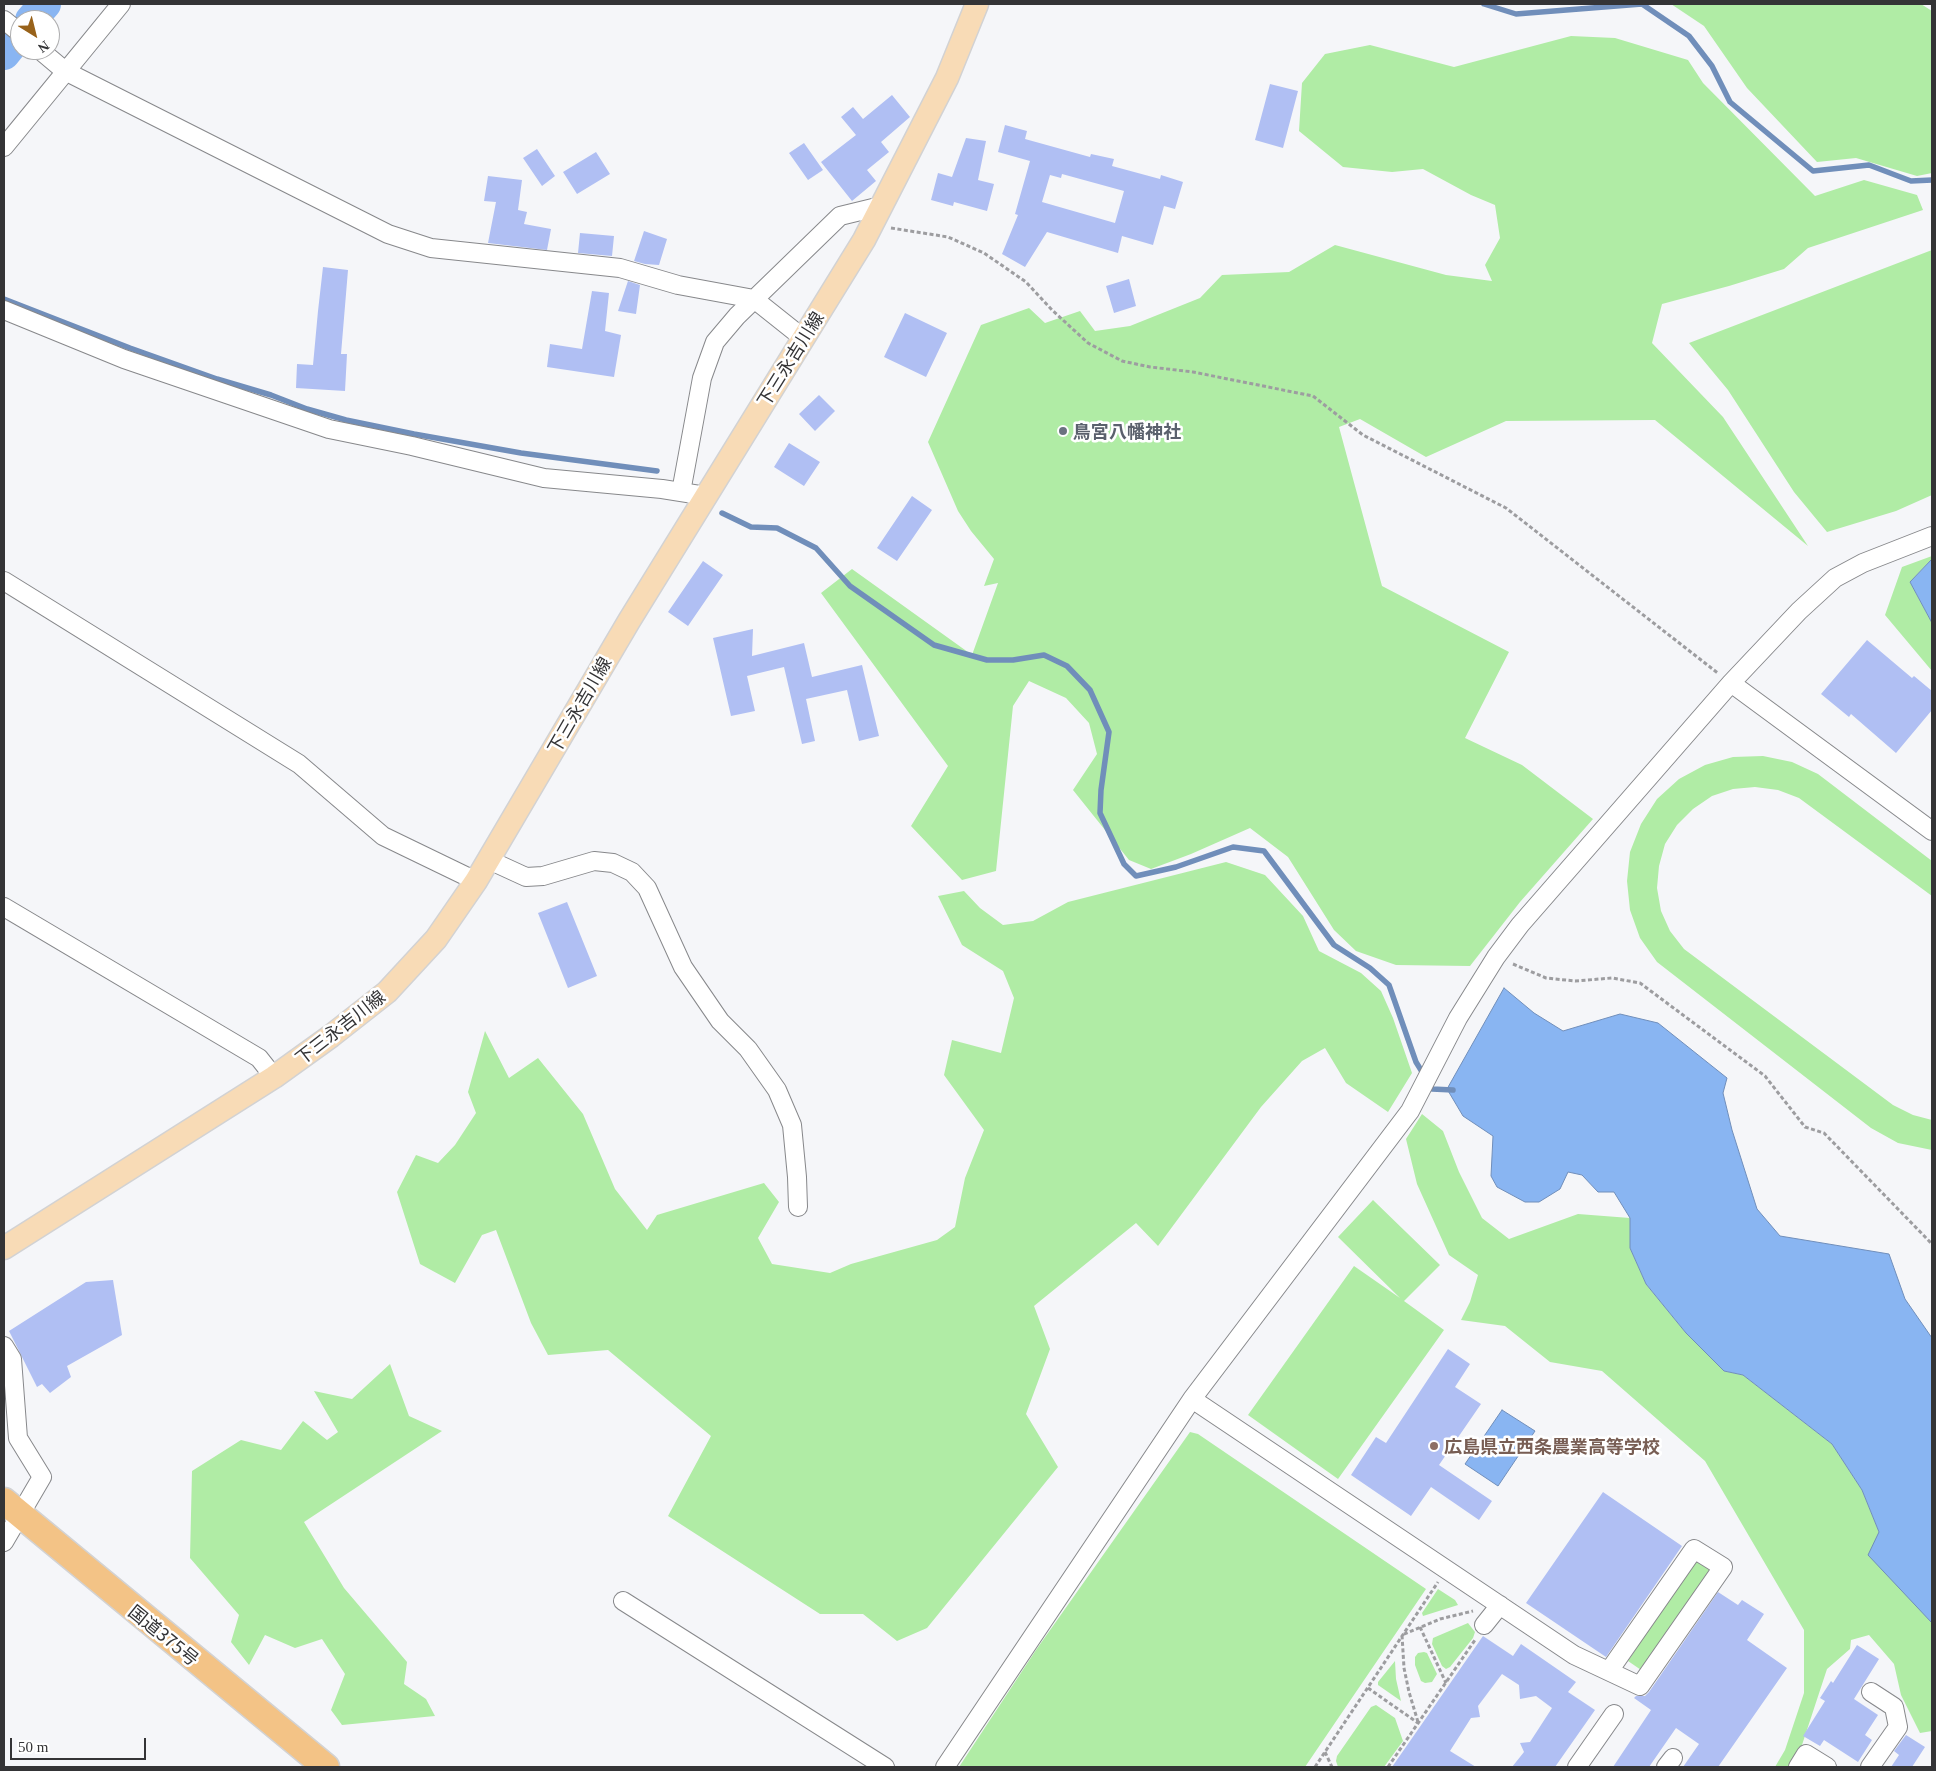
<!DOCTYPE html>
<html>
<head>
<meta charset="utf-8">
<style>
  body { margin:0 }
  #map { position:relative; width:1936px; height:1771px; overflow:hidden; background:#f5f6f9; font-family:Georgia,serif }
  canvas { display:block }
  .frame { position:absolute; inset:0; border:5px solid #343436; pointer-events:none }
  .north { position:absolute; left:10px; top:10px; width:50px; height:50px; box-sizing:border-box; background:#fff; border:1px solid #aeaeaf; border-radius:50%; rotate:144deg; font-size:14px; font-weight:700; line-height:20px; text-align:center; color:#343436 }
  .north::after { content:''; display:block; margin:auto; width:18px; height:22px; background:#98621a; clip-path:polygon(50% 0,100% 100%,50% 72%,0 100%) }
  .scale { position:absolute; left:10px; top:1738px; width:136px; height:22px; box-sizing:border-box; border:2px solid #343436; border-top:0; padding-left:6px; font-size:15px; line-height:18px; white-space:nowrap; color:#343436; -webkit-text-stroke:4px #fff; paint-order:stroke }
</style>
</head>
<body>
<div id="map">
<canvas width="1936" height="1771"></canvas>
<div class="frame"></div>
<div class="north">N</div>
<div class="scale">50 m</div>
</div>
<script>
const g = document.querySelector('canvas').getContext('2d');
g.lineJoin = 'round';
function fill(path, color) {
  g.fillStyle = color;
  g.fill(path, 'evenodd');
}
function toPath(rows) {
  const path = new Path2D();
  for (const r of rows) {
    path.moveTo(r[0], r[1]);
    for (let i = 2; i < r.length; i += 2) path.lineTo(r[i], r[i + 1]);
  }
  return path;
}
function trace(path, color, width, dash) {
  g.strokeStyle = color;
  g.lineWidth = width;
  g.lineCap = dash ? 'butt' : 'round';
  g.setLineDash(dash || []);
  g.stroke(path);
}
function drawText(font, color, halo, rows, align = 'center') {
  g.font = font + ' Georgia,"Noto Sans JP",serif';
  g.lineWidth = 5;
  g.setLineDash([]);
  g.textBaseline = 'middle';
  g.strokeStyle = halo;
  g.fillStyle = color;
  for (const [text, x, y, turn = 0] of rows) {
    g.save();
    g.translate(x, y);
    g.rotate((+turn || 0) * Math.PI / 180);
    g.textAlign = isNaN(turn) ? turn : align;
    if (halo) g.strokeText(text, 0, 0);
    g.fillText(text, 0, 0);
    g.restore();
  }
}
fill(toPath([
  [1671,4,1921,4,1932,11,1932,173,1917,176,1856,158,1817,162,1747,88,1704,26],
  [1571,36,1615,38,1688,60,1703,83,1815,196,1864,180,1917,195,1923,210,1808,248,1784,269,1729,286,1662,304,1652,343,1723,417,1808,546,1655,420,1506,421,1426,457,1360,419,1339,427,1382,586,1509,652,1465,738,1522,765,1593,819,1520,902,1470,966,1396,965,1356,951,1334,930,1288,857,1250,828,1191,854,1151,869,1129,860,1073,790,1097,754,1089,723,1066,698,1029,681,1013,706,996,871,962,880,911,826,948,766,821,593,852,569,972,655,998,583,984,586,994,559,971,531,958,511,928,442,981,325,1029,308,1045,323,1080,311,1095,331,1130,326,1200,298,1222,275,1289,272,1335,245,1446,275,1492,281,1485,265,1500,238,1495,205,1471,195,1423,169,1392,172,1343,167,1299,131,1302,83,1325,54,1370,45,1454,67],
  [1932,250,1932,495,1896,511,1827,532,1794,492,1728,390,1689,343],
  [1932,556,1932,559,1910,582,1932,623,1932,671,1885,615,1902,567],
  [1763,756,1792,762,1818,774,1932,861,1932,896,1799,798,1778,790,1755,787,1733,789,1712,796,1693,809,1677,825,1665,844,1659,866,1657,888,1661,911,1670,931,1684,949,1893,1105,1913,1115,1932,1120,1932,1150,1898,1143,1871,1128,1657,962,1640,938,1630,910,1627,881,1630,852,1641,824,1657,799,1679,779,1705,765,1733,757],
  [1226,862,1265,875,1303,916,1319,951,1361,973,1381,991,1393,1018,1412,1073,1388,1112,1346,1083,1325,1048,1302,1061,1261,1107,1158,1246,1136,1223,1034,1306,1050,1349,1026,1414,1058,1467,927,1628,897,1641,863,1614,820,1614,668,1516,711,1436,608,1350,548,1355,531,1323,496,1230,482,1235,455,1283,420,1264,397,1192,416,1155,438,1163,455,1145,476,1113,468,1092,485,1031,509,1078,538,1058,583,1114,615,1189,647,1230,657,1215,764,1183,779,1202,758,1238,772,1264,830,1273,851,1264,937,1240,955,1227,965,1178,984,1130,944,1075,952,1040,1001,1053,1014,998,1003,971,962,945,938,896,964,891,980,908,1003,925,1033,921,1068,902],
  [1422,1114,1443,1131,1459,1172,1482,1218,1509,1239,1578,1214,1630,1218,1630,1248,1646,1284,1686,1333,1724,1371,1743,1375,1832,1444,1862,1490,1879,1532,1915,1603,1932,1623,1932,1731,1920,1733,1901,1695,1894,1664,1869,1635,1851,1640,1850,1649,1827,1669,1800,1751,1790,1767,1775,1767,1785,1750,1804,1693,1804,1630,1705,1461,1602,1371,1550,1362,1505,1326,1461,1320,1470,1302,1478,1275,1449,1255,1417,1184,1406,1139],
  [1373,1200,1440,1265,1404,1301,1444,1330,1338,1479,1248,1415,1354,1266,1400,1298,1338,1237],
  [390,1364,409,1416,442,1431,304,1522,344,1588,407,1662,404,1684,426,1699,435,1716,342,1725,331,1710,345,1674,322,1639,295,1648,265,1635,249,1665,231,1642,239,1615,190,1558,192,1471,241,1440,281,1450,303,1421,327,1440,338,1432,314,1391,352,1399],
  [1190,1432,1198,1434,1426,1589,1305,1767,959,1767,1036,1650],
  [1698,1561,1712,1570,1644,1672,1628,1661,1694,1562],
  [1438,1589,1455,1600,1458,1605,1423,1616,1422,1613],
  [1468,1623,1475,1632,1473,1638,1450,1667,1446,1669,1442,1666,1432,1644,1433,1638],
  [1424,1652,1427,1653,1437,1674,1432,1682,1425,1683,1421,1681,1415,1665,1415,1657,1418,1653],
  [1395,1661,1396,1679,1401,1701,1378,1685,1378,1682],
  [1376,1705,1395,1718,1403,1741,1384,1767,1338,1767,1336,1761,1337,1756,1371,1707]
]), '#b0eca5');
const water = toPath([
  [1932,559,1932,623,1910,582,1932,559],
  [1504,988,1534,1013,1563,1031,1620,1014,1658,1023,1727,1078,1723,1093,1732,1130,1757,1209,1780,1236,1889,1254,1905,1299,1932,1338,1932,1623,1868,1555,1879,1532,1862,1490,1832,1444,1743,1375,1724,1371,1686,1333,1646,1284,1630,1248,1630,1218,1614,1192,1598,1192,1582,1175,1568,1172,1560,1189,1539,1202,1525,1202,1497,1187,1491,1176,1493,1136,1463,1116,1447,1089,1504,988],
  [1502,1410,1535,1431,1498,1486,1465,1464,1502,1410]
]);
fill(water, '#89b5f2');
trace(water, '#708eba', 1);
trace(toPath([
  [1484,4,1516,14,1642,4,1689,36,1712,66,1730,102,1813,171,1869,165,1911,181,1932,180],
  [4,299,130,348,217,379,271,395,307,409,346,420,414,434,521,453,657,471],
  [722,513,751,527,777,528,816,548,850,586,934,645,987,660,1013,660,1044,655,1067,666,1090,690,1109,732,1101,790,1100,813,1124,864,1136,876,1176,867,1233,847,1264,851,1334,945,1370,968,1389,985,1416,1062,1424,1075],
  [1429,1083,1432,1089,1453,1090]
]), '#708eba', 5.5);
trace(toPath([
  [31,20,45,4],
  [4,54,20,34]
]), '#89b5f2', 32);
fill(toPath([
  [1270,84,1298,91,1283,148,1255,140],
  [892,95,910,117,881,142,889,152,867,170,876,181,852,201,821,162,856,135,841,117,853,107,863,119],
  [1005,125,1027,131,1025,139,1090,157,1091,154,1114,159,1112,166,1160,179,1161,175,1183,182,1175,209,1164,206,1153,245,1122,236,1118,253,1047,232,1025,267,1002,254,1018,215,1015,214,1030,161,998,152],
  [1062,174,1124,191,1115,223,1042,202,1050,175,1061,178],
  [966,138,986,141,978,180,994,184,987,211,954,202,953,206,931,200,938,173,952,177],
  [804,143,823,170,808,180,789,153],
  [537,149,555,176,542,186,523,158],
  [596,152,610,174,577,194,563,172],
  [488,176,522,180,518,210,527,212,524,224,551,229,547,250,488,243,496,202,484,201],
  [644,231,667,239,659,265,645,264,634,261],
  [580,233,614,236,612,256,578,253],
  [323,267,348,270,341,354,347,354,345,391,296,388,297,364,313,365,318,311],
  [1129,279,1136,306,1114,313,1106,286],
  [628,281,640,285,636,314,618,311],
  [592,291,609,293,605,331,621,335,614,377,547,367,550,344,582,349],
  [905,313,947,333,926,377,884,357],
  [819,395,835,411,815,431,799,414],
  [789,443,820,462,804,486,774,467],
  [912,496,932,510,897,561,877,548],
  [703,561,723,575,688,626,668,612],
  [753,629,752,656,804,643,812,677,862,665,879,736,859,741,847,690,806,699,815,741,802,744,784,667,747,676,755,711,731,716,713,638],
  [1867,640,1912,678,1914,676,1932,691,1932,710,1896,753,1851,714,1849,717,1821,694],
  [567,902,597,976,568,988,538,913],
  [113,1280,122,1335,67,1366,71,1377,50,1393,42,1384,37,1387,9,1331,86,1282],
  [1448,1349,1470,1364,1455,1387,1481,1404,1439,1465,1492,1501,1479,1520,1431,1487,1411,1516,1351,1475,1376,1437,1386,1443],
  [1603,1492,1682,1546,1606,1657,1526,1603],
  [1718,1592,1738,1605,1742,1600,1764,1614,1747,1640,1787,1668,1718,1767,1683,1767,1699,1744,1676,1728,1649,1767,1613,1767,1651,1710,1634,1698,1636,1696,1645,1696,1649,1692],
  [1483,1636,1513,1656,1521,1644,1576,1682,1568,1692,1595,1710,1555,1767,1512,1767,1524,1752,1520,1743,1530,1742,1552,1708,1536,1696,1520,1699,1519,1685,1502,1674,1478,1706,1480,1717,1471,1718,1450,1751,1476,1767,1392,1767],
  [1857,1645,1879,1659,1854,1699,1878,1715,1865,1735,1872,1740,1858,1762,1824,1740,1820,1746,1803,1736,1825,1701,1820,1698,1831,1681,1833,1683],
  [1906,1735,1925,1747,1912,1767,1891,1767,1899,1755,1894,1751]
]), '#b0bff3');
const minor = toPath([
  [4,20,20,33],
  [40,50,65,71,388,234,431,248,620,268,678,285,754,299,803,338],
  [4,147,121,4],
  [4,310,124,359,329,429,412,446,544,478,662,489,706,496],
  [681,492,702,378,715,342,737,316,840,216,881,206],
  [4,581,299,764,383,836,476,881],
  [1731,683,1932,831],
  [489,860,526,877,543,876,594,861,613,863,632,872,647,888,683,967,720,1021,748,1049,777,1090,792,1125,797,1177,798,1207],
  [4,907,259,1058,274,1077],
  [4,1346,12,1359,18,1438,42,1477,4,1542],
  [1192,1399,1574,1655,1640,1686,1723,1567,1694,1549,1609,1671],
  [623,1601,885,1767],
  [1484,1625,1500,1605],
  [945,1767,1192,1399,1410,1111,1458,1018,1496,957,1520,925,1731,683,1799,611,1835,578,1863,563,1932,536],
  [1577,1767,1614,1714],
  [1666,1767,1673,1758],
  [1798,1767,1806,1754,1827,1767],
  [1870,1767,1898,1727,1894,1707,1871,1692]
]);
const major = toPath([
  [4,1248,274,1077,331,1036,387,992,436,939,476,881,629,621,864,240,947,78,977,4]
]);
const highway = toPath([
  [4,1501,326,1767]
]);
trace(minor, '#87888b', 20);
trace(major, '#d2d2d3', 25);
trace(highway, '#d2d2d3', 29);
trace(toPath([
  [891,228,948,237,984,253,1026,282,1052,310,1088,343,1122,361,1150,367,1193,372,1313,396,1363,435,1506,508,1719,674],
  [1513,964,1546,978,1575,981,1612,978,1640,983,1765,1076,1805,1127,1824,1133,1932,1244],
  [1420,1627,1446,1683],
  [1368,1688,1418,1723],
  [1418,1722,1409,1692,1404,1668,1402,1635,1440,1619,1473,1611],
  [1325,1752,1332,1767],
  [1315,1767,1438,1582],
  [1388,1767,1475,1640]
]), '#9d9da0', 3, [4, 2.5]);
trace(minor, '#fff', 18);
trace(major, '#f8dbb6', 22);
trace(highway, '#f3c386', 26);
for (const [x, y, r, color] of [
  [1063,431,5,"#6b7280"],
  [1434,1446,5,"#8d6e63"]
]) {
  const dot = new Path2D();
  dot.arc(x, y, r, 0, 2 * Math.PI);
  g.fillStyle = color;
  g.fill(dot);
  trace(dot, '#fff', 2);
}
drawText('18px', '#343436', '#fff', [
  ["下三永吉川線",790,359,-58],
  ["下三永吉川線",579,705,-60],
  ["下三永吉川線",340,1027,-38],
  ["国道375号",164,1635,39]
]);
drawText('bold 18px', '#5b616d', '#fff', [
  ["鳥宮八幡神社",1073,431]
], 'left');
drawText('bold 18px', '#785e54', '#fff', [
  ["広島県立西条農業高等学校",1444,1446]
], 'left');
</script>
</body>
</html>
